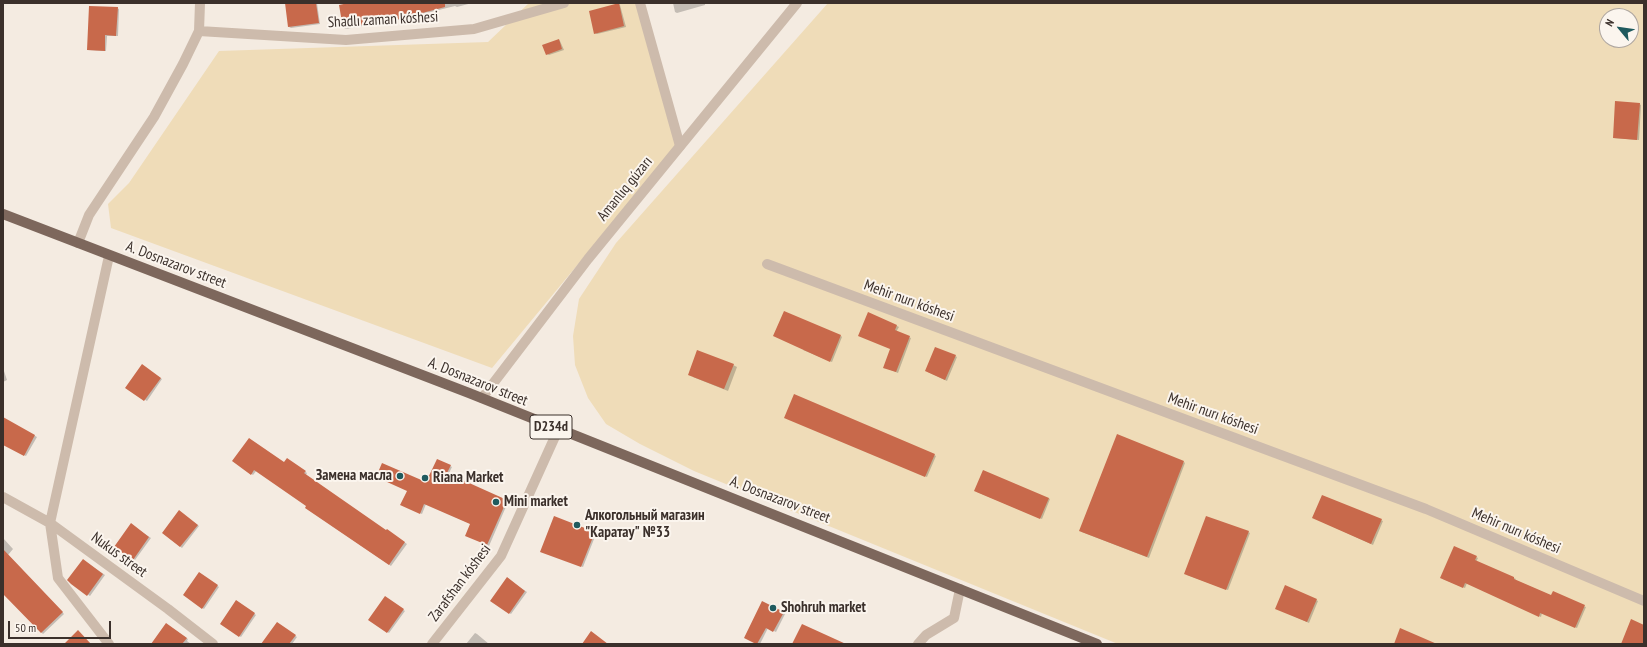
<!DOCTYPE html>
<html>
<head>
<meta charset="utf-8">
<style>
  body { margin:0 }
  #map { position:relative; width:1647px; height:647px; overflow:hidden; background:#f4ebe1; font-family:"PT Sans Narrow",sans-serif }
  canvas { display:block }
  .frame { position:absolute; inset:0; border:4px solid #3b302b; pointer-events:none }
  .north { position:absolute; left:1599px; top:8px; width:40px; height:40px; box-sizing:border-box; background:#fbf5ee; border:1px solid #aea6a0; border-radius:50%; rotate:299deg; font-size:11px; font-weight:700; line-height:16px; text-align:center; color:#3b302b }
  .north::after { content:''; display:block; margin:auto; width:14px; height:18px; background:#1f5a5e; clip-path:polygon(50% 0,100% 100%,50% 72%,0 100%) }
  .scale { position:absolute; left:8px; top:621px; width:103px; height:18px; box-sizing:border-box; border:2px solid #3b302b; border-top:0; padding-left:5px; font-size:12px; line-height:14px; white-space:nowrap; color:#3b302b; -webkit-text-stroke:3px #fbf5ee; paint-order:stroke }
</style>
</head>
<body>
<div id="map">
<canvas width="1647" height="647"></canvas>
<div class="frame"></div>
<div class="north">N</div>
<div class="scale">50 m</div>
</div>
<script>
const g = document.querySelector('canvas').getContext('2d');
g.lineJoin = 'round';
function fill(path, color) {
  g.fillStyle = color;
  g.fill(path, 'evenodd');
}
function toPath(rows) {
  const path = new Path2D();
  for (const r of rows) {
    path.moveTo(r[0], r[1]);
    for (let i = 2; i < r.length; i += 2) path.lineTo(r[i], r[i + 1]);
  }
  return path;
}
function trace(path, color, width, dash) {
  g.strokeStyle = color;
  g.lineWidth = width;
  g.lineCap = dash ? 'butt' : 'round';
  g.setLineDash(dash || []);
  g.stroke(path);
}
function drawText(font, color, halo, rows, align = 'center') {
  g.font = font + ' "PT Sans Narrow",sans-serif';
  g.lineWidth = 4;
  g.setLineDash([]);
  g.textBaseline = 'middle';
  g.strokeStyle = halo;
  g.fillStyle = color;
  for (const [text, x, y, turn = 0] of rows) {
    g.save();
    g.translate(x, y);
    g.rotate((+turn || 0) * Math.PI / 180);
    g.textAlign = isNaN(turn) ? turn : align;
    if (halo) g.strokeText(text, 0, 0);
    g.fillText(text, 0, 0);
    g.restore();
  }
}
fill(toPath([
  [529,3,639,3,676,146,492,368,111,228,108,204,129,183,219,51,488,42],
  [828,3,1644,3,1644,644,1118,644,694,471,640,444,606,424,588,398,575,365,573,336,579,299,616,243],
  [1607,16,1631,16,1631,40,1607,40]
]), '#efdcb8');
fill(toPath([
  [297,3,317,3,320,24,291,28,289,27],
  [354,3,472,3,457,7,455,6,386,23,384,22,346,29,344,28],
  [673,3,705,3,705,5,677,13,675,12],
  [619,4,620,5,626,27,597,34,595,33],
  [117,8,119,9,118,36,107,36,106,51,88,50],
  [559,40,560,41,564,50,549,55,547,54],
  [1639,104,1641,105,1639,140,1614,138],
  [868,314,897,326,899,327,896,332,911,338,898,373,886,368,891,349],
  [841,336,842,337,832,362,803,350],
  [955,356,957,357,947,381,928,372],
  [733,365,737,367,728,391,693,377],
  [142,366,162,379,147,401,127,388],
  [3,368,7,380,3,382],
  [3,418,37,437,26,456,3,444],
  [788,418,934,455,936,456,927,477],
  [289,460,307,473,306,475,386,531,387,530,407,544,391,566,306,508,307,506,257,470,253,475,234,461,284,464],
  [1184,462,1185,463,1149,558,1082,532],
  [450,466,452,467,448,475,508,502,489,546,468,536,471,524,426,504,422,514,404,506,427,483],
  [977,492,1048,498,1050,499,1042,519],
  [1323,496,1383,521,1373,545,1314,518],
  [181,513,199,526,182,548,163,533],
  [131,525,151,538,135,560,115,546],
  [1248,532,1250,533,1228,590,1187,575],
  [595,533,596,534,583,567,543,552],
  [3,538,13,549,8,555,64,614,43,634,3,592],
  [1476,557,1478,558,1476,562,1514,578,1516,579,1515,580,1552,596,1586,607,1577,628,1542,613,1541,617,1467,583,1465,588,1443,579],
  [83,560,105,575,90,596,71,583],
  [200,573,219,587,204,609,184,595],
  [507,579,527,592,511,614,491,600],
  [385,597,405,611,389,633,370,619],
  [1316,600,1318,601,1309,623,1278,609],
  [237,601,256,615,241,637,221,623],
  [763,602,785,614,776,632,768,628,760,644,758,644,745,637],
  [277,623,297,637,292,644,262,644],
  [166,624,188,639,187,641,191,644,152,644],
  [475,633,477,634,489,644,466,644]
]), '#0003');
fill(toPath([
  [285,3,316,3,319,23,288,27],
  [348,3,445,3,445,7,384,23,383,21,343,28,339,5],
  [619,3,624,26,594,34,589,11],
  [89,6,118,7,116,36,105,35,105,51,87,50],
  [559,39,562,49,546,55,542,45],
  [1615,101,1640,103,1637,140,1613,138],
  [784,311,841,335,830,362,773,336],
  [868,312,897,325,895,330,910,336,896,372,883,368,890,349,858,336],
  [935,347,956,355,945,380,925,371],
  [697,350,734,364,724,389,688,375],
  [142,364,161,378,144,401,125,388],
  [794,394,935,454,925,477,784,418],
  [3,417,35,435,24,456,3,445],
  [1117,434,1184,461,1147,557,1079,531],
  [249,438,284,462,287,458,306,471,304,473,386,530,387,529,405,542,389,565,305,508,306,506,254,470,251,475,232,461],
  [437,459,451,465,447,473,507,500,487,545,465,536,470,524,424,504,420,514,400,505,407,491,376,477,382,463,426,482],
  [983,470,1049,498,1040,519,974,491],
  [1322,495,1382,519,1371,544,1312,518],
  [179,510,198,525,180,547,162,533],
  [554,516,595,532,581,567,540,552],
  [1206,516,1249,531,1226,590,1184,574],
  [131,523,149,537,133,560,114,547],
  [1454,546,1477,556,1475,560,1514,577,1514,579,1551,595,1553,591,1585,605,1575,628,1540,613,1539,617,1465,583,1463,588,1440,578],
  [3,549,63,612,41,633,3,594],
  [83,559,103,574,87,596,71,584,67,580],
  [199,572,218,585,202,609,183,595],
  [507,577,525,591,509,614,490,601],
  [1285,585,1317,599,1307,622,1275,609],
  [385,596,404,609,387,633,368,620],
  [236,600,255,613,239,637,220,624],
  [762,601,784,612,773,632,766,628,757,644,756,644,744,638],
  [1631,619,1644,625,1644,644,1621,644],
  [277,622,296,635,289,644,261,644],
  [166,623,187,638,182,644,151,644],
  [802,624,846,644,792,644],
  [1400,628,1437,644,1394,644],
  [78,630,91,644,64,644],
  [591,631,608,644,582,644]
]), '#c8694b');
trace(toPath([
  [640,3,680,146],
  [199,31,346,40,474,29,564,3],
  [78,243,89,215,154,117,183,64,199,31,200,3],
  [767,264,1426,509,1644,601],
  [3,497,50,523,168,609,213,644],
  [109,644,58,578,50,523,109,256],
  [432,644,501,556,558,430],
  [918,644,926,635,954,618,960,589]
]), '#cdbbac', 10);
trace(toPath([
  [482,398,588,259,797,3]
]), '#cdbbac', 10);
trace(toPath([
  [3,214,469,393,1097,644]
]), '#7d675c', 10);
for (const [x, y, r, color] of [
  [400,476,4,"#1f5a5e"],
  [425,478,4,"#1f5a5e"],
  [496,502,4,"#1f5a5e"],
  [577,525,4,"#1f5a5e"],
  [773,608,4,"#1f5a5e"]
]) {
  const dot = new Path2D();
  dot.arc(x, y, r, 0, 2 * Math.PI);
  g.fillStyle = color;
  g.fill(dot);
  trace(dot, '#fbf5ee', 1.5);
}
for (const [x, y, w] of [
  [551,427,42]
]) {
  const box = new Path2D();
  box.roundRect(x - w / 2, y - 12, w, 24, 3);
  g.fillStyle = '#fbf5ee';
  g.fill(box);
  trace(box, '#3b302b', 1);
}
drawText('bold 14px', '#3b302b', null, [
  ["D234d",551,427]
]);
drawText('15px', '#3b302b', '#fbf5ee', [
  ["Shadlı zaman kóshesi",383,20,-3],
  ["Amanlıq gúzarı",625,189,-51],
  ["A. Dosnazarov street",176,265,21],
  ["Mehir nurı kóshesi",909,301,20],
  ["A. Dosnazarov street",478,382,22],
  ["Mehir nurı kóshesi",1213,414,20],
  ["A. Dosnazarov street",780,500,21],
  ["Mehir nurı kóshesi",1516,531,23],
  ["Nukus street",119,555,36],
  ["Zarafshan kóshesi",460,583,-53]
]);
drawText('bold 15px', '#3b302b', '#fbf5ee', [
  ["Замена масла",392,476,"right"],
  ["Riana Market",433,478],
  ["Mini market",504,502],
  ["Алкогольный магазин",585,516],
  ["\"Каратау\" №33",585,533],
  ["Shohruh market",781,608]
], 'left');
</script>
</body>
</html>
